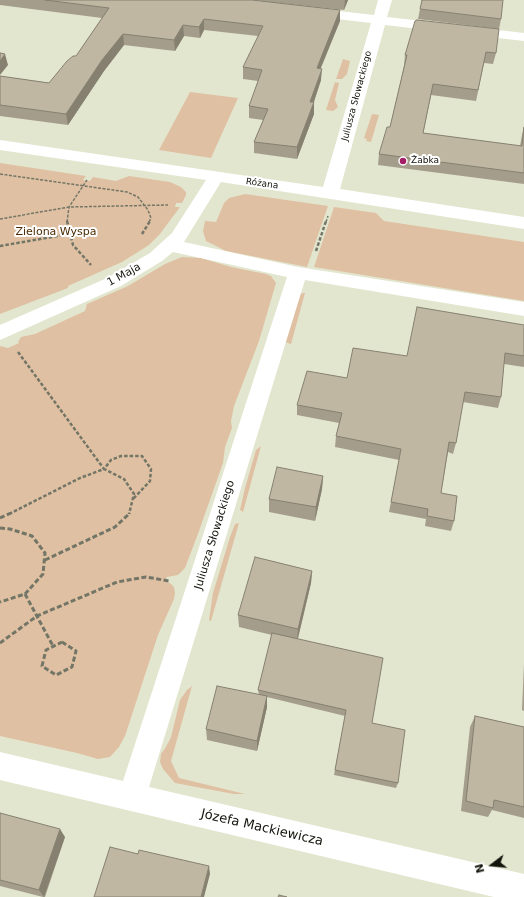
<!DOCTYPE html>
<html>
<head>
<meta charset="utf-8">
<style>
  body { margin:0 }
  #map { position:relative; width:524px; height:897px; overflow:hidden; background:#e3e6cf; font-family:"DejaVu Sans",sans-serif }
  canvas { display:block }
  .north { position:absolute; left:472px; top:845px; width:40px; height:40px; -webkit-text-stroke:3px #fff; paint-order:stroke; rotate:254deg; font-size:11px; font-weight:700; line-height:16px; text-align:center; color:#13140c }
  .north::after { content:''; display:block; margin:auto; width:14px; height:18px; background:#13140c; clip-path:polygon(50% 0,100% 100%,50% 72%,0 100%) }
</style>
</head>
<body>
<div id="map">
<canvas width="524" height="897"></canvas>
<div class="north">N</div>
</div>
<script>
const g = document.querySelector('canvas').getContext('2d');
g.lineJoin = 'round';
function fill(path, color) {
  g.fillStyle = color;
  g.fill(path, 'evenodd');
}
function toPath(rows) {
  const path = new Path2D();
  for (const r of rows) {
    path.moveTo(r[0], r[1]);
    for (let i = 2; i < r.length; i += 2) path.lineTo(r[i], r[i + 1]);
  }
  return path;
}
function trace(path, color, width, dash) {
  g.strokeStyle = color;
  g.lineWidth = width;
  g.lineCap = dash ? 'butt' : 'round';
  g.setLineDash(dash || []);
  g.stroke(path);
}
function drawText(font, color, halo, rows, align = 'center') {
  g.font = font + ' "DejaVu Sans",sans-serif';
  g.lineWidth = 4;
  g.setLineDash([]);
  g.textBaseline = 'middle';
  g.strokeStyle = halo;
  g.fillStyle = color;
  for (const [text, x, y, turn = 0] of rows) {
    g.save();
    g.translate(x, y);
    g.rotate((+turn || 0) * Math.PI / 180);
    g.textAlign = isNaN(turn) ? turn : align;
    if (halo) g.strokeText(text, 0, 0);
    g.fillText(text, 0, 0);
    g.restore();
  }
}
fill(toPath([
  [343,59,350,61,347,74,342,79,336,79],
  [335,82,339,83,335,100,338,107,333,111,326,110],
  [190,92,238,98,211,158,159,150],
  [372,114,379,115,371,142,366,141,367,139,364,138],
  [0,163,86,176,83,180,90,181,93,177,116,181,129,176,170,182,181,187,186,192,186,195,182,203,176,203,175,207,180,207,160,234,149,245,122,262,68,286,68,288,0,314],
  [245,194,328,206,307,267,226,251,206,241,203,231,205,221,216,222,224,203,229,198],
  [334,207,376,213,384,221,524,242,524,301,314,267],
  [182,257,201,258,231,267,266,274,271,276,276,283,259,341,234,406,231,421,232,428,225,447,223,463,199,531,185,568,178,575,167,577,165,582,170,583,174,587,175,593,174,599,158,635,125,736,119,747,110,757,98,759,77,753,0,736,0,346,8,348,19,343,18,342,21,337,35,334,85,311,87,304,128,286,165,264],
  [305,293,291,344,285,342,299,294],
  [261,446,243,512,240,510,245,488,256,450],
  [239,523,211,621,209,620,213,593,230,537,235,524],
  [192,686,171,761,179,778,245,794,234,794,175,783,163,769,160,762,161,754,166,747,171,737,180,700,187,690]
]), '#dfc0a2');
trace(toPath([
  [0,174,127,192,138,197,148,210,151,218,149,222],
  [0,219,69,207,168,205],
  [67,222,69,207,87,180],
  [326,222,328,216]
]), '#737566', 1.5, [3, 1.5]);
trace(toPath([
  [67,221,73,245,91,265],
  [142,234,150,221],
  [0,246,69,234],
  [316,251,326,221],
  [18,352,104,469,111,460,121,456,142,456,151,469,150,481,133,499],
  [9,514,80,478,104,469,124,479,134,494,129,514]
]), '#737566', 2.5, [3.5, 2]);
trace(toPath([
  [0,518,11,513],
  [0,528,10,529,32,536,45,553,43,574,25,594,0,602],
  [45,560,115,527,130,513],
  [25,594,53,646],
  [62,642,76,651,72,667,56,675,42,666,46,650,62,642],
  [0,643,37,616,117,582,146,577,169,581]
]), '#737566', 3, [5, 2.5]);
fill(toPath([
  [378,0,392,0,387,17,524,33,524,41,385,25,340,189,524,217,524,229,221,182,184,242,298,267,524,302,524,316,305,280,149,787,524,874,524,897,494,897,0,780,0,752,123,781,287,277,173,252,162,261,121,286,0,340,0,325,107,278,150,253,172,233,206,180,0,150,0,140,323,187,371,23,311,16,306,15,304,12,306,9,311,8,374,15,378,0]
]), '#fff');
fill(toPath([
  [0,0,252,0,340,10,340,21,321,68,321,80,314,102,314,114,297,159,254,153,254,142,263,120,249,118,249,106,258,81,243,79,243,67,258,36,204,30,200,38,184,36,175,51,124,45,104,71,68,125,0,116,0,76,49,83,76,56,102,18,0,5],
  [253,0,348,0,344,10],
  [420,9,501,19,499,29,418,19],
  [417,20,496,53,493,64,484,63,476,101,431,95,423,133,520,146,522,135,524,126,524,184,378,165,379,154,390,127,404,66,405,55],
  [524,325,524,367,504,364,501,397,498,408,463,402,456,443,453,454,448,452,441,493,454,521,451,531,425,526,426,519,389,512,399,460,335,447,336,436,339,423,297,415,297,405,347,378,407,356],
  [323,476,322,489,315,521,269,512,269,499],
  [312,571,311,583,298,639,372,723,398,783,396,788,334,775,345,716,267,697,267,707,257,751,207,740,206,729,259,695,258,690,272,635,239,627,238,615],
  [524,663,524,711,522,710],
  [475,716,524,727,524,818,492,810,488,817,461,811,470,727],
  [0,813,65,837,45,897,43,897,0,886]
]), '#a49d8b');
fill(toPath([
  [345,0,348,0,344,10],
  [340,10,340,21,316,79,317,68],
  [204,19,204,30,200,38,199,27],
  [183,25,184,36,175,51,174,40],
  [123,34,124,45,104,71,68,125,66,114,102,60],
  [5,54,8,65,0,75,0,61],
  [322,69,321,80,310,113,310,102],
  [433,84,431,95,421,144,423,133],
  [314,102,314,114,297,159,297,147],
  [323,476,322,489,315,521,316,507],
  [312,571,311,583,297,641,298,629],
  [267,696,267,707,257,751,257,741],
  [60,829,65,837,44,897,39,890],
  [209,866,210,874,204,897,201,897]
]), '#868071');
const building = toPath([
  [45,0,252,0,340,10,317,68,322,69,310,102,314,102,297,147,254,142,268,109,249,106,262,70,243,67,263,26,204,19,199,27,183,25,174,40,123,34,102,60,66,114,0,105,0,76,49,83,67,61,73,56,76,56,109,8,45,0],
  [422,0,503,0,501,19,420,9,422,0],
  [417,20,499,29,496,53,486,52,478,90,433,84,423,133,522,146,524,127,524,173,379,154,387,127,390,127,407,55,405,55,415,21,417,20],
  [0,53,5,54,0,61,0,53],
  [417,307,524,325,524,356,505,353,501,397,465,392,456,443,449,442,441,493,457,496,454,521,427,516,428,509,391,502,401,449,336,436,342,413,297,405,307,371,347,378,353,348,407,356,417,307],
  [277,467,323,476,316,507,269,499,277,467],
  [255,557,312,571,298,629,238,615,255,557],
  [272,633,383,658,372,723,405,730,398,783,335,770,346,710,258,690,272,633],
  [217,686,267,696,257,741,206,729,217,686],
  [475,716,524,727,524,807,494,800,493,808,466,801,475,716],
  [0,813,60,829,39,890,0,880,0,813],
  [110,847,138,854,139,850,209,866,201,897,94,897,110,847],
  [279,895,287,897,278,897,279,895]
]);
fill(building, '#bfb7a2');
trace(building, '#868071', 1);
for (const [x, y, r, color] of [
  [403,161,4,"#a41d67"]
]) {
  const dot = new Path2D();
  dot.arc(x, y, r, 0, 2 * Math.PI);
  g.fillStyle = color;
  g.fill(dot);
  trace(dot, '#fff', 1.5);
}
drawText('9px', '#13140c', '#fff', [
  ["Juliusza Słowackiego",357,96,-75],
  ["Różana",262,184,8]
]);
drawText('9px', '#13140c', '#fff', [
  ["Żabka",411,161]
], 'left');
drawText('11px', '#4c2b02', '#fff', [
  ["Zielona Wyspa",56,232]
]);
drawText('11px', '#13140c', '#fff', [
  ["1 Maja",124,275,-29],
  ["Juliusza Słowackiego",215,535,-73]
]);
drawText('13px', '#13140c', '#fff', [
  ["Józefa Mackiewicza",262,828,13]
]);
</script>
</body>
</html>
